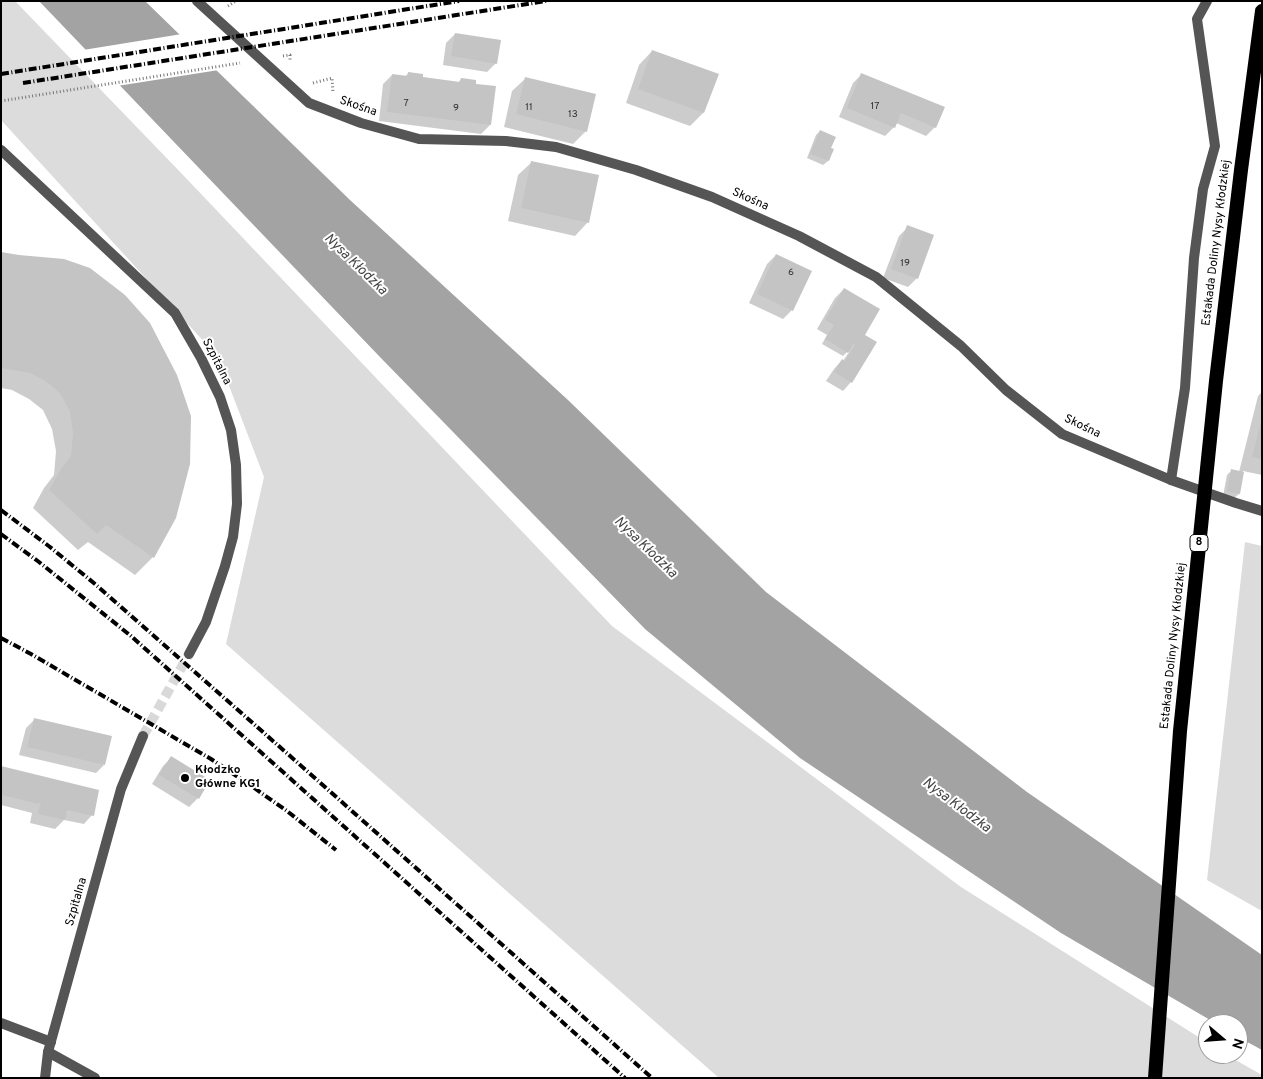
<!DOCTYPE html>
<html>
<head>
<meta charset="utf-8">
<style>
  body { margin:0 }
  #map { position:relative; width:1263px; height:1079px; overflow:hidden; background:#fff; font-family:Overpass,sans-serif }
  canvas { display:block }
  .frame { position:absolute; inset:0; border:2px solid #000; pointer-events:none }
  .north { position:absolute; left:1198px; top:1014px; width:50px; height:50px; box-sizing:border-box; background:#fff; border:1px solid #999; border-radius:50%; rotate:108deg; font-size:14px; font-weight:700; line-height:20px; text-align:center; color:#000 }
  .north::after { content:''; display:block; margin:auto; width:18px; height:22px; background:#000; clip-path:polygon(50% 0,100% 100%,50% 72%,0 100%) }
</style>
</head>
<body>
<div id="map">
<canvas width="1263" height="1079"></canvas>
<div class="frame"></div>
<div class="north">N</div>
</div>
<script>
const g = document.querySelector('canvas').getContext('2d');
g.lineJoin = 'round';
function fill(path, color) {
  g.fillStyle = color;
  g.fill(path, 'evenodd');
}
function toPath(rows) {
  const path = new Path2D();
  for (const r of rows) {
    path.moveTo(r[0], r[1]);
    for (let i = 2; i < r.length; i += 2) path.lineTo(r[i], r[i + 1]);
  }
  return path;
}
function trace(path, color, width, dash) {
  g.strokeStyle = color;
  g.lineWidth = width;
  g.lineCap = dash ? 'butt' : 'round';
  g.setLineDash(dash || []);
  g.stroke(path);
}
function drawText(font, color, halo, rows, align = 'center') {
  g.font = font + ' Overpass,sans-serif';
  g.lineWidth = 4;
  g.setLineDash([]);
  g.textBaseline = 'middle';
  g.strokeStyle = halo;
  g.fillStyle = color;
  for (const [text, x, y, turn = 0] of rows) {
    g.save();
    g.translate(x, y);
    g.rotate((+turn || 0) * Math.PI / 180);
    g.textAlign = isNaN(turn) ? turn : align;
    if (halo) g.strokeText(text, 0, 0);
    g.fillText(text, 0, 0);
    g.restore();
  }
}
fill(toPath([
  [1,1,15,1,184,176,612,626,961,887,1208,1043,1208,1054,1225,1054,1262,1075,1262,1078,719,1078,226,644,264,477,218,357,1,120],
  [1245,542,1262,546,1262,911,1207,880]
]), '#dcdcdc');
fill(toPath([
  [39,1,145,1,350,200,568,400,766,592,1027,792,1262,955,1262,1050,1238,1037,1238,1024,1217,1024,1061,933,800,758,645,629,379,356]
]), '#a3a3a3');
fill(toPath([
  [182,34,219,70,117,86,83,50]
]), '#fff');
fill(toPath([
  [455,34,496,63,487,72,443,65,446,43],
  [652,51,717,75,703,113,690,126,626,103,639,65],
  [408,73,422,78,458,83,461,79,490,125,481,134,379,121,383,84,392,75,405,77],
  [862,74,935,127,926,136,896,123,894,127,885,136,839,117,853,83],
  [526,78,586,131,573,144,504,127,512,91],
  [820,131,830,149,832,150,828,161,823,165,807,158,816,135],
  [532,162,588,222,575,236,508,221,518,175],
  [908,227,917,278,908,287,883,278,899,236],
  [1,254,175,517,153,557,135,575,88,542,78,550,33,508,44,488,54,475,56,451,52,429,43,410,29,399,12,390,1,388],
  [776,255,792,310,783,319,749,303,767,264],
  [844,289,864,336,851,382,843,391,826,381,834,369,842,360,843,361,849,352,848,351,843,356,822,344,827,335,817,329,835,298],
  [1262,392,1262,475,1243,471,1239,494,1234,498,1223,496,1227,475,1231,471,1239,472,1258,396],
  [35,719,104,765,96,773,19,755,26,728],
  [171,758,208,780,198,798,189,807,152,784,163,766],
  [1,768,92,815,84,824,64,820,55,829,30,823,32,813,1,805]
]), '#0003');
fill(toPath([
  [455,33,501,40,497,64,451,56],
  [652,50,719,74,704,113,638,89],
  [408,72,423,74,423,77,460,82,461,78,476,80,476,84,496,86,491,125,387,112,392,74,408,76],
  [861,73,945,107,936,128,901,113,895,128,847,108],
  [525,77,596,94,587,132,516,114],
  [820,130,836,137,831,148,834,149,829,161,810,154],
  [531,161,599,175,589,223,521,208],
  [907,225,934,235,918,279,891,269],
  [1,252,19,255,64,259,90,268,125,295,150,323,177,375,191,416,190,464,176,518,154,558,106,525,97,534,49,490,61,469,71,456,73,433,70,412,60,393,47,382,30,373,1,368],
  [776,254,812,271,793,311,757,294],
  [844,288,880,309,865,335,877,342,852,383,834,372,842,359,845,361,855,345,853,344,848,353,825,339,834,325,825,320],
  [1261,421,1262,421,1262,459,1252,457],
  [1231,469,1244,472,1240,494,1227,492],
  [34,718,112,736,105,765,27,747],
  [171,756,210,780,199,799,159,775],
  [1,766,99,790,94,816,67,810,65,820,38,814,41,799,39,804,1,795]
]), '#c4c4c4');
trace(toPath([
  [143,736,189,654]
]), '#d9d9d9', 10, [10, 5]);
trace(toPath([
  [228,6,236,1],
  [283,56,290,55,290,62],
  [313,83,332,78,333,93],
  [1,101,240,63]
]), '#777', 3, [1, 2.5]);
trace(toPath([
  [1171,480,1185,388,1194,258,1203,189,1215,146,1197,19,1207,1],
  [1,1023,51,1042],
  [48,1052,95,1078]
]), '#555', 10);
trace(toPath([
  [197,1,309,103,361,123,419,139,506,141,556,147,636,170,712,197,799,236,876,277,961,346,1006,390,1062,434,1171,480,1236,503,1262,511],
  [1,150,175,313,201,358,220,397,231,430,236,465,237,504,233,537,225,566,206,622,189,654],
  [45,1078,48,1052,121,789,143,736]
]), '#555', 10);
trace(toPath([
  [1155,1078,1180,731,1216,381,1241,170,1262,11]
]), '#000', 14);
trace(toPath([
  [1,74,459,1],
  [23,83,546,1],
  [1,510,50,547,95,584,298,763,652,1078],
  [1,534,39,562,131,636,625,1078],
  [1,638,31,654,211,759,250,785,287,811,336,850]
]), '#000', 4, [8, 2.5, 1, 2.5]);
for (const [x, y, r, color] of [
  [185,778,5,"#000"]
]) {
  const dot = new Path2D();
  dot.arc(x, y, r, 0, 2 * Math.PI);
  g.fillStyle = color;
  g.fill(dot);
  trace(dot, '#fff', 2);
}
drawText('10px', '#313131', null, [
  ["7",406,104],
  ["17",875,107],
  ["11",529,108],
  ["9",456,109],
  ["13",573,115],
  ["19",905,264],
  ["6",791,273]
]);
for (const [x, y, w] of [
  [1199,543,18]
]) {
  const box = new Path2D();
  box.roundRect(x - w / 2, y - 8.5, w, 17, 4);
  g.fillStyle = '#fff';
  g.fill(box);
  trace(box, '#000', 1);
}
drawText('bold 11px', '#000', null, [
  ["8",1199,543]
]);
drawText('12px', '#000', '#fff', [
  ["Skośna",358,107,19],
  ["Skośna",750,200,24],
  ["Estakada Doliny Nysy Kłodzkiej",1217,243,-83],
  ["Szpitalna",216,362,63],
  ["Skośna",1082,427,26],
  ["Estakada Doliny Nysy Kłodzkiej",1174,646,-84],
  ["Szpitalna",77,902,-74]
]);
drawText('bold 12px', '#000', '#fff', [
  ["Kłodzko",195,771],
  ["Główne KG1",195,785]
], 'left');
drawText('italic 14px', '#444', '#fff', [
  ["Nysa Kłodzka",355,265,44],
  ["Nysa Kłodzka",645,548,44],
  ["Nysa Kłodzka",956,806,37]
]);
</script>
</body>
</html>
